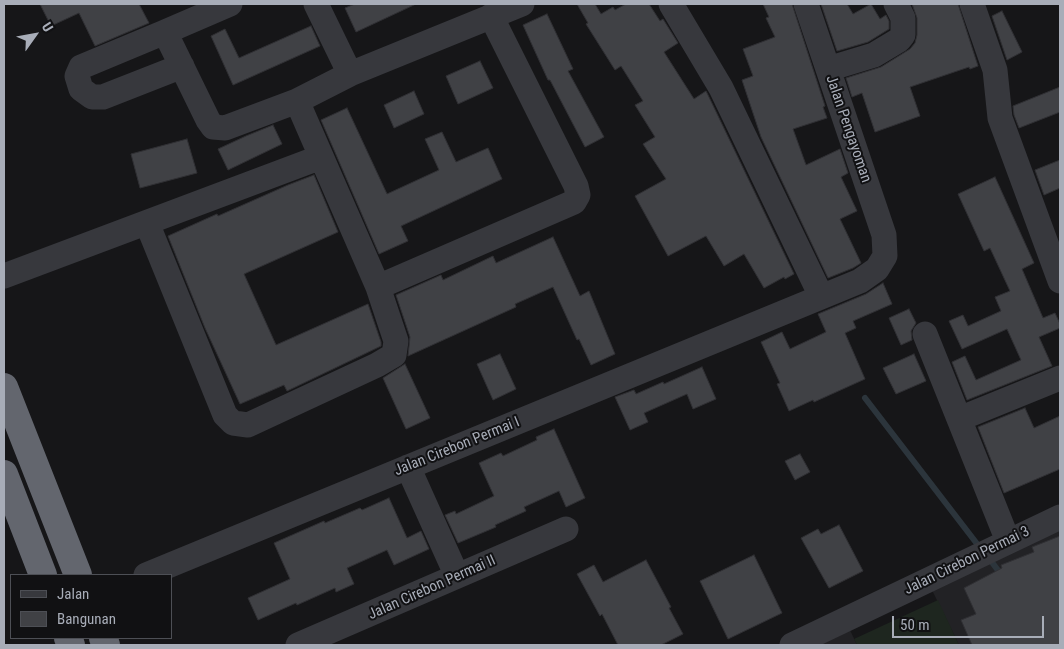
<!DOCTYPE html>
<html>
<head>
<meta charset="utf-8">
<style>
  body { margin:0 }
  #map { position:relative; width:1064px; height:649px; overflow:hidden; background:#161618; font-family:"Roboto Condensed",sans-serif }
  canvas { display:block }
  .frame { position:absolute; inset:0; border:5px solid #a8adb8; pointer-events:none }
  .legend { position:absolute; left:10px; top:574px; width:162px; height:65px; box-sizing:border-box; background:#111113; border:1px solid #4d4f55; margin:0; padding:6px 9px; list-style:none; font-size:15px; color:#a8adb8 }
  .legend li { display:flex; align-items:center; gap:10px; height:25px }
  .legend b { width:25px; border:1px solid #4d4f55 }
  .north { position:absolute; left:10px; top:10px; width:50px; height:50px; -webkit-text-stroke:4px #111113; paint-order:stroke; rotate:58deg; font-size:14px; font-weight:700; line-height:20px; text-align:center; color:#a8adb8 }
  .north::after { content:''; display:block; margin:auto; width:18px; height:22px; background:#a8adb8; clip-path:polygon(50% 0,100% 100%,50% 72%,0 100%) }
  .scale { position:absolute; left:892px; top:616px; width:152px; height:22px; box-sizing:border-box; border:2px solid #a8adb8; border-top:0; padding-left:6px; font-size:15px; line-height:18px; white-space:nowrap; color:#a8adb8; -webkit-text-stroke:4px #111113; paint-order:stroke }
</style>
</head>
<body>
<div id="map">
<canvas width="1064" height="649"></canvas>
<div class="frame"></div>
<ul class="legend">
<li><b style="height:6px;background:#37383d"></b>Jalan</li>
<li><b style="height:14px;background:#404145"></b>Bangunan</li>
</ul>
<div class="north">U</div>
<div class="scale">50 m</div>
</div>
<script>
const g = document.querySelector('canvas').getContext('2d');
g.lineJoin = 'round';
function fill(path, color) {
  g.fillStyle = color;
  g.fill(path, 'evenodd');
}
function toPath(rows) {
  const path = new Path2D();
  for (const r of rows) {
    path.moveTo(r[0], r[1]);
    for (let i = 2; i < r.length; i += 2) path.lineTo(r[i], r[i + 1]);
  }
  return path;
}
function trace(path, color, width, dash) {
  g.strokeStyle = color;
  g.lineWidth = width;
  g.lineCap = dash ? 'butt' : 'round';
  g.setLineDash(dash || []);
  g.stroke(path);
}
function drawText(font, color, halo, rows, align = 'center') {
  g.font = font + ' "Roboto Condensed",sans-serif';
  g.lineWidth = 4;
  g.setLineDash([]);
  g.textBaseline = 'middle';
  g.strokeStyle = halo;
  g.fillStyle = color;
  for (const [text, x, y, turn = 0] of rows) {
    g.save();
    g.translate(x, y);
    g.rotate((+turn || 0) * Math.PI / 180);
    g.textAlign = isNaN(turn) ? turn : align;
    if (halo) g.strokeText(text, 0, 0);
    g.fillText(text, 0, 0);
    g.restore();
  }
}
fill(toPath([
  [1060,526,1060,645,959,645,931,588],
  [850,630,857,645,819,645]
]), '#222225');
fill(toPath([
  [938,600,959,645,857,645,854,639]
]), '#1e261f');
trace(toPath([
  [865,398,981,549],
  [988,557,1003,577]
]), '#2c353c', 6);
const building = toPath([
  [40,4,139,4,149,23,95,46,79,13,51,26,40,4],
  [355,4,416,4,356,32,345,8,355,4],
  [577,4,595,4,601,14,613,7,615,10,626,4,649,4,660,21,663,19,678,43,664,52,694,99,706,91,708,95,794,274,785,279,784,277,764,288,744,254,724,266,706,236,668,256,635,196,666,179,643,144,655,137,635,105,643,101,621,66,615,70,586,24,588,23,577,4],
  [763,4,792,4,825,106,823,107,827,118,793,129,806,165,840,149,848,173,841,177,857,211,840,219,861,263,853,268,828,278,761,137,742,80,753,76,743,49,775,37,766,18,769,17,763,4],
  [821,4,847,4,853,14,871,4,880,19,886,15,889,21,889,29,868,42,837,51,821,4],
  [912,4,958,4,978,66,970,69,969,67,910,87,920,116,875,132,862,93,852,97,846,78,881,67,910,49,915,43,917,35,917,18,912,4],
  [1002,11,1022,52,1007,60,992,16,1002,11],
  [547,14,573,69,568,71,604,137,585,147,550,80,548,80,523,25,547,14],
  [311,26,320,46,233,85,211,36,225,29,239,58,311,26],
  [480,61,493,88,458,104,446,76,480,61],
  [1060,87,1060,112,1019,128,1014,115,1013,106,1060,87],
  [414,91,424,114,394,128,384,105,414,91],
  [347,108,387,194,439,170,425,139,442,132,456,162,488,148,502,179,401,226,408,241,379,254,321,120,347,108],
  [273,125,282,144,228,170,218,149,246,136,273,125],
  [187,139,197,173,140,188,131,154,187,139],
  [1060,160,1060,188,1044,195,1035,170,1060,160],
  [314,175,338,232,244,274,276,345,368,304,381,342,381,346,287,391,284,385,240,404,205,328,168,236,217,214,218,216,288,185,314,175],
  [995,177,1034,263,1022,269,1043,318,1055,313,1060,324,1060,328,1039,337,1052,366,967,400,952,362,965,356,976,380,1021,360,1007,329,962,349,949,321,963,315,968,326,1001,311,995,297,1010,291,990,248,984,251,958,194,995,177],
  [553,237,580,296,589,291,615,354,591,365,579,339,577,340,553,287,515,304,516,307,408,356,410,337,396,295,441,275,443,280,493,256,496,263,553,237],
  [883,283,892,304,853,321,856,328,845,333,865,379,814,402,813,400,789,411,777,384,780,383,761,342,782,332,790,349,826,332,818,314,866,294,883,283],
  [909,309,916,323,911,331,912,340,901,345,889,318,909,309],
  [500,354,516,389,493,400,477,364,500,354],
  [914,354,926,381,896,394,883,368,914,354],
  [405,364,430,418,406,429,383,378,405,364],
  [702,367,716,399,693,409,687,394,644,413,648,422,630,430,615,397,634,390,636,394,663,382,664,384,702,367],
  [1025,408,1034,428,1060,416,1060,469,1004,493,978,427,1025,408],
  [554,429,585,498,566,507,559,491,524,507,526,511,495,525,496,527,458,543,445,515,455,511,456,514,494,496,479,463,501,453,503,456,537,440,536,437,554,429],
  [800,454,810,472,795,480,785,461,800,454],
  [389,498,407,538,421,531,429,549,394,565,387,550,347,568,354,584,336,592,335,588,297,605,296,603,258,620,248,598,290,579,274,543,324,521,325,523,360,508,362,510,389,498],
  [839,525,863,571,829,588,801,538,818,529,821,534,839,525],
  [1060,536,1060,645,972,645,961,620,976,614,964,588,1002,568,1001,565,1034,552,1032,547,1060,536],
  [754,555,782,613,728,639,700,581,754,555],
  [646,560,671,607,669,608,683,634,661,645,618,645,602,614,600,616,577,574,594,565,603,582,646,560]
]);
fill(building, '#404145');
trace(building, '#303034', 1);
trace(toPath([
  [316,4,350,74],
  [671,4,721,88,821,296],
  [972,4,995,70,1000,118,1060,281],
  [165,32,230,4],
  [182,66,103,97,92,97,81,89,77,76,81,67,165,32,208,120,213,127,225,128,297,101,350,74,522,4],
  [828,69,874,55,899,40,903,35,903,18,896,4],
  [147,223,225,415,233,423,248,425,377,365,394,355,396,341,378,287,297,101],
  [4,276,321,157],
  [378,287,574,202,578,195,576,186,491,16],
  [925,334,1008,541],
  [959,419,1060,378],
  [408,467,457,576],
  [146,575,860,281,877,269,885,256,884,235,806,4],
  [298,645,566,529],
  [792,645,1060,517]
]), '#37383d', 25);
trace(toPath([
  [4,387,78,575],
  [4,474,43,575],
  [68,638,71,645],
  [103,638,106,645]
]), '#63666e', 28);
drawText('15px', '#a8adb8', '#111113', [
  ["Jalan Pengayoman",848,129,71],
  ["Jalan Cirebon Permai I",457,447,-22],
  ["Jalan Cirebon Permai 3",967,561,-26],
  ["Jalan Cirebon Permai II",432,588,-24]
]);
</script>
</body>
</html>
